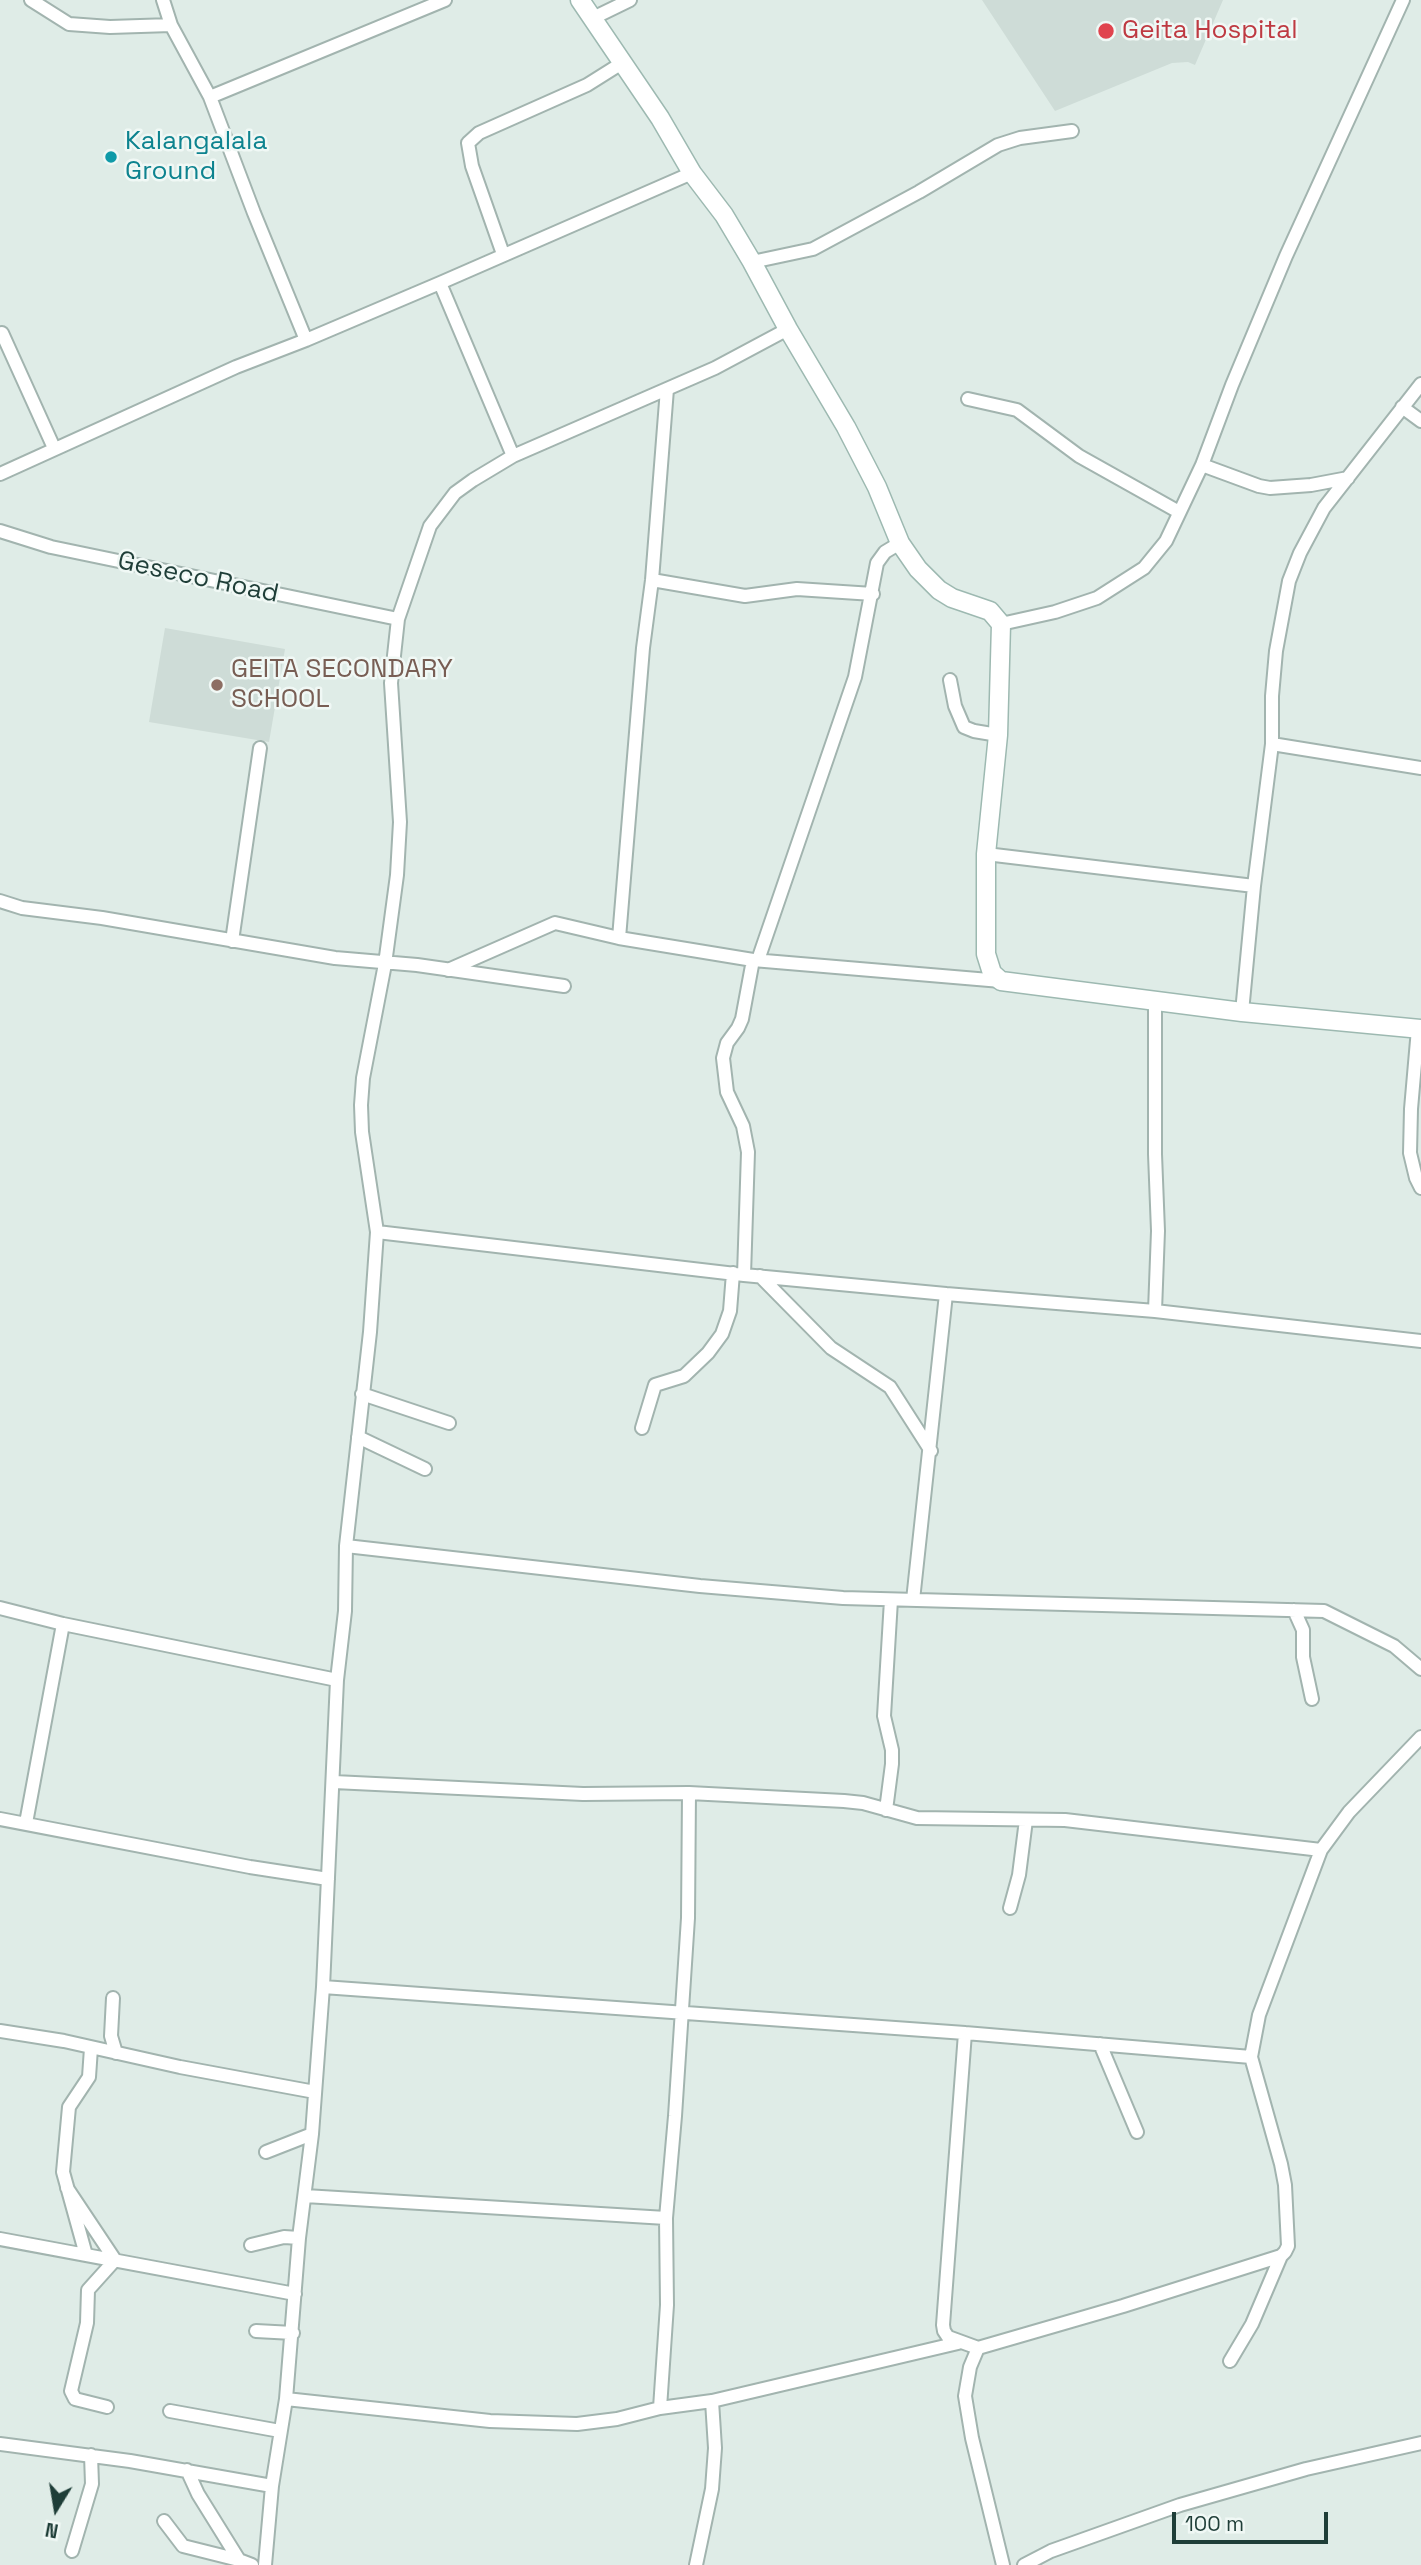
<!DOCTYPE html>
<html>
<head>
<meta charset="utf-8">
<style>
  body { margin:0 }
  #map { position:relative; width:1421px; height:2565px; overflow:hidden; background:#dfece7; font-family:"Space Grotesk",sans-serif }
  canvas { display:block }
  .north { position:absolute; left:21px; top:2474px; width:70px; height:70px; -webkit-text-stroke:5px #f0f8f5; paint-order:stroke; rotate:191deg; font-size:19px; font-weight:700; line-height:28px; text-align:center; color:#1f3e38 }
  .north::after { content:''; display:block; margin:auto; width:24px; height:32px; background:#1f3e38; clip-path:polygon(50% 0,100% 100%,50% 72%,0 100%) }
  .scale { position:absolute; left:1172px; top:2512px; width:156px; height:32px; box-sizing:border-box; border:4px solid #1f3e38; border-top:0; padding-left:9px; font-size:21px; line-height:24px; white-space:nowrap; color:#1f3e38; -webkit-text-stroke:5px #f0f8f5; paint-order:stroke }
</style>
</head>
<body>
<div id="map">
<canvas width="1421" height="2565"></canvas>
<div class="north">N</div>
<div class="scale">100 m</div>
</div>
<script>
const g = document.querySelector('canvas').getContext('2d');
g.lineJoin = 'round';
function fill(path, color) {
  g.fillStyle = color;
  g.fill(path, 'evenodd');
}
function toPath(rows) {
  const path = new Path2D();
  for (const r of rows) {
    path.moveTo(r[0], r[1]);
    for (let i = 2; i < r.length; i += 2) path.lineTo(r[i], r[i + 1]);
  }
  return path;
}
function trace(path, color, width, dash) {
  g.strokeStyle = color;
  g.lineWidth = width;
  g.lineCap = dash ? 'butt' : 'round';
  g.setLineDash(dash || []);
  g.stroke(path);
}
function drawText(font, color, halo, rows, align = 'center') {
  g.font = font + ' "Space Grotesk",sans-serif';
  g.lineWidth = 5;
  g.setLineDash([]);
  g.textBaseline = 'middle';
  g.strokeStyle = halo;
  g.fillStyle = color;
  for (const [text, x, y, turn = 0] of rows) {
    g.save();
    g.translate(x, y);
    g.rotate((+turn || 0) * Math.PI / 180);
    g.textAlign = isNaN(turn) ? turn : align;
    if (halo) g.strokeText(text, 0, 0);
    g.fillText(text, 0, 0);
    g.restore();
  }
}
fill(toPath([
  [982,0,1223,0,1195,65,1188,62,1172,63,1055,111],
  [165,628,285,649,269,742,149,722]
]), '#cedcd7');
const street = toPath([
  [31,0,69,24,110,27,171,25],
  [163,0,171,25,210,97,254,213,306,340],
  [591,19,630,0],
  [210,97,445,0],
  [503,254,472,166,468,143,479,133,587,85,622,63],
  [752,262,813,249,919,192,998,145,1020,138,1072,131],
  [440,283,513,456],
  [2,333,54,448],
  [968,399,1017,410,1079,456,1179,512],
  [1402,407,1421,421],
  [1202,465,1259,486,1270,488,1311,485,1348,478],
  [0,474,236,367,306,340,440,283,692,173],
  [0,531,51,547,398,619],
  [652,580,745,596,797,589,873,594],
  [1001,624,1055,612,1097,598,1144,568,1166,541,1202,465,1232,385,1286,256,1403,0],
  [950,680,955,706,964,727,974,731,998,735],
  [1272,744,1421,768],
  [986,854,1254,886],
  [0,901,22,908,102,918,335,958,417,965,564,986],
  [619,938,643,648,652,580,667,389],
  [232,941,260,748],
  [758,960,855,677,877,563,885,552,900,543],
  [448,970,555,923,619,938,753,960,1001,981],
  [1155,1000,1155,1154,1158,1231,1155,1311],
  [1242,1012,1254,886,1272,744,1272,696,1276,651,1289,581,1300,553,1324,508,1421,384],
  [1418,1029,1411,1109,1410,1153,1416,1178,1421,1188],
  [377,1232,744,1275,946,1294,1155,1311,1421,1341],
  [744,1275,748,1152,743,1126,727,1092,723,1058,727,1043,738,1028,742,1019,753,960],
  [760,1276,831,1348,890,1387,931,1451],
  [362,1394,449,1423],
  [642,1428,655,1385,684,1376,708,1353,722,1334,730,1311,733,1273],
  [358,1437,425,1469],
  [346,1546,700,1586,843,1598,1324,1611,1394,1646,1421,1669],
  [913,1600,946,1294],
  [0,1608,63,1624,337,1680],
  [1294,1610,1303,1630,1303,1657,1312,1699],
  [334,1782,583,1794,689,1793,844,1801,863,1803,917,1818,1065,1820,1321,1850],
  [886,1810,892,1764,892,1750,884,1716,891,1600],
  [0,1819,250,1867,328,1879],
  [26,1823,63,1624],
  [1010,1908,1019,1875,1026,1820],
  [323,1987,965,2033,1251,2057],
  [113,1998,111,2036,116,2053],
  [0,2031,64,2041,180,2067,315,2092],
  [965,2033,943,2325,944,2331,948,2337,978,2348],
  [1100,2044,1137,2132],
  [266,2152,312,2134],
  [67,2188,115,2260,88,2290,87,2323,71,2391,75,2399,107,2407],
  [305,2196,666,2218],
  [0,2239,295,2294],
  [251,2245,284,2237,299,2238],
  [86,2255,63,2172,69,2107,89,2077,91,2048],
  [256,2331,293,2333],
  [1230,2361,1252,2324,1281,2256],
  [286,2399,490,2421,577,2424,617,2419,660,2408,667,2305,666,2218,675,2116,688,1918,689,1793],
  [660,2408,712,2401,958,2343],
  [170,2411,280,2431],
  [0,2444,130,2461,272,2486],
  [187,2470,198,2494,239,2560,252,2565],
  [164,2521,183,2546,239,2560],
  [72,2551,92,2484,91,2455],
  [265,2565,272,2486,286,2399,299,2238,312,2134,323,1987,337,1680,345,1611,346,1546,370,1332,377,1232,362,1132,361,1105,363,1078,385,964,397,875,400,822,391,683,398,619,430,526,455,493,473,480,513,456,715,368,788,329],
  [696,2565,712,2489,715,2448,712,2401],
  [1003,2565,972,2438,965,2396,970,2367,978,2348,1123,2306,1281,2256,1285,2252,1288,2246,1285,2185,1281,2164,1251,2057,1259,2015,1321,1850,1349,1812,1421,1737],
  [1024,2565,1051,2551,1180,2505,1306,2469,1421,2443]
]);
const secondary = toPath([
  [580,0,660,118,692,173,724,215,752,262,788,329,846,427,877,487,900,543,918,569,939,590,952,598,990,611,1001,624,998,735,986,854,986,954,992,973,1001,981,1242,1012,1421,1029]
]);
trace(street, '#a2b4af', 16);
trace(secondary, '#9db9b1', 21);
trace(street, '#fff', 12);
trace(secondary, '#fff', 18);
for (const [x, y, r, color] of [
  [1106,31,9,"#e0444e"],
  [111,157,7,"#0f9aa8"],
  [217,685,7,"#8d6e63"]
]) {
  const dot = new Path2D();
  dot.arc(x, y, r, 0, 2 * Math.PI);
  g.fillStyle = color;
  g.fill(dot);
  trace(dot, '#f0f8f5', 2.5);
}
drawText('26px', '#be3a42', '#f0f8f5', [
  ["Geita Hospital",1122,31]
], 'left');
drawText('26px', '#0d838f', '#f0f8f5', [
  ["Kalangalala",125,142],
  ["Ground",125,172]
], 'left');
drawText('26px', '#1f3e38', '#f0f8f5', [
  ["Geseco Road",198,578,12]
]);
drawText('26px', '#785e54', '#f0f8f5', [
  ["GEITA SECONDARY",231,670],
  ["SCHOOL",231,700]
], 'left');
</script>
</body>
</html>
